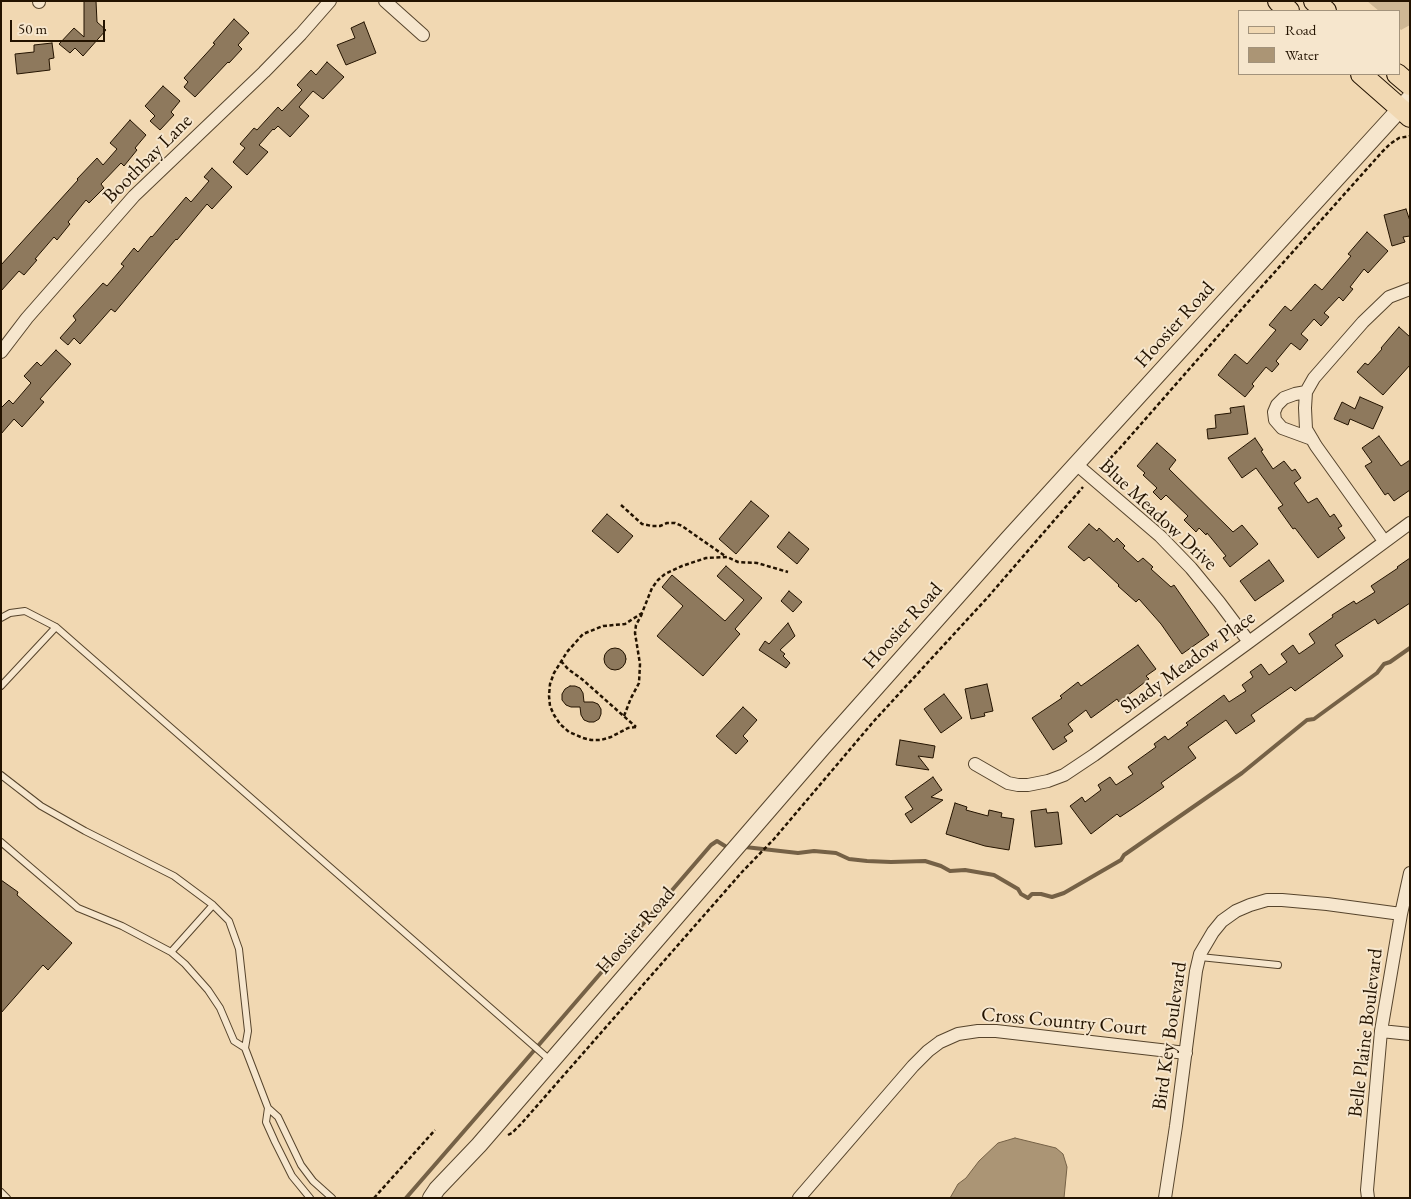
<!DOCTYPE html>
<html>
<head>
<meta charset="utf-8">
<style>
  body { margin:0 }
  #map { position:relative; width:1411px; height:1199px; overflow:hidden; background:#f1d8b2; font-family:"EB Garamond",serif }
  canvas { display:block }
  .frame { position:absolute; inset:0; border:2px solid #231300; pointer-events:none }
  .legend { position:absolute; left:1238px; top:10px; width:162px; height:65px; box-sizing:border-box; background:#f6e6cd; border:1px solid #a2927b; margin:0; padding:6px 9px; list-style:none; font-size:15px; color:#231300 }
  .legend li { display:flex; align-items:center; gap:10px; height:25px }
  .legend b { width:25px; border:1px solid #a2927b }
  .scale { position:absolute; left:10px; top:20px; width:95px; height:22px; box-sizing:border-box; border:2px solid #231300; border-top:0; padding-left:6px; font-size:15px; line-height:18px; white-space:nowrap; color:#231300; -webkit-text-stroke:4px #f6e6cd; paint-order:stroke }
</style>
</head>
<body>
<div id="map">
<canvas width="1411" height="1199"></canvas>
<div class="frame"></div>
<ul class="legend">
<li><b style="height:6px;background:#f1d8b2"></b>Road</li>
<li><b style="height:14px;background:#ab9575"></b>Water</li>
</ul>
<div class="scale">50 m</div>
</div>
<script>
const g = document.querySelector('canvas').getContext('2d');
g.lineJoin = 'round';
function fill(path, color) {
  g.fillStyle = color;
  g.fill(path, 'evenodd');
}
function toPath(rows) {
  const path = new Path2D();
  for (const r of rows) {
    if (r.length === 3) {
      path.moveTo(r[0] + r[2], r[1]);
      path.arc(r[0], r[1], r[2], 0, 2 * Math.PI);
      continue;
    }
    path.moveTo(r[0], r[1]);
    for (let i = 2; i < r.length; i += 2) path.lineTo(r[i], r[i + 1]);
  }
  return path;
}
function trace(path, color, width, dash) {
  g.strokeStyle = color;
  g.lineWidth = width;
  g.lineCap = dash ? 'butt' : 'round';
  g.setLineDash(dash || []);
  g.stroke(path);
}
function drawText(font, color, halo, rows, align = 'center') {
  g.font = font + ' "EB Garamond",serif';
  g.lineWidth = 4;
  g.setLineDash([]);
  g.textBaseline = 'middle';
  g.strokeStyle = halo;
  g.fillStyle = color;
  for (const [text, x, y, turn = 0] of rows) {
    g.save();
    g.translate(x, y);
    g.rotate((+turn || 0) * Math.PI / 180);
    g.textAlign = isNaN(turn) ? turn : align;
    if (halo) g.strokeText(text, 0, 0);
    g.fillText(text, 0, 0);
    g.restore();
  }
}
fill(toPath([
  [1367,1,1410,1,1410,25,1401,30,1400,29,1400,11,1379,11]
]), '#ceb794');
const water = toPath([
  [1015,1138,1056,1148,1063,1154,1067,1167,1064,1198,950,1198,958,1184,966,1178,979,1161,998,1143,1015,1138]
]);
fill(water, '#ab9575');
trace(water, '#756146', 1);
trace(toPath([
  [745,847,798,853,814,851,836,853,849,859,867,861,891,862,925,861,941,866,950,871,965,870,994,875,1018,889,1021,894,1028,898,1032,894,1041,894,1052,897,1064,893,1121,860,1124,855,1242,773,1307,720,1314,719,1377,673,1384,664,1390,662,1410,648],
  [406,1198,525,1061,711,845,717,841,725,846]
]), '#756146', 4);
const building = toPath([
  [84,1,96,1,97,22,106,30,83,56,75,48,70,53,59,44,74,28,84,37,84,1],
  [234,19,249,33,238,45,242,49,229,63,228,62,195,97,184,87,188,82,184,78,215,44,213,43,234,19],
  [364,22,376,53,346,65,337,45,355,38,351,28,364,22],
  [52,43,54,58,49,59,50,70,17,74,15,54,34,52,34,45,52,43],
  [327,62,344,77,323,99,313,91,299,107,309,116,290,137,278,126,274,130,273,129,259,145,268,152,247,175,233,162,245,148,240,144,254,128,257,130,278,107,282,111,302,90,297,85,311,70,316,75,327,62],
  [163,86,180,101,171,112,174,115,160,130,150,121,155,116,145,106,163,86],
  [130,120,146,135,135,148,137,150,124,166,121,163,101,184,104,188,89,203,86,200,68,222,70,224,57,240,54,237,35,259,37,260,24,275,19,271,1,291,1,265,78,180,77,179,97,158,103,165,117,149,110,143,130,120],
  [212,168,232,187,212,209,207,204,177,240,176,239,115,312,111,309,80,344,74,338,68,345,60,338,76,320,73,316,103,283,107,286,124,266,121,264,134,248,138,252,151,236,152,237,186,197,191,202,209,181,204,177,212,168],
  [1406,209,1410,221,1410,236,1403,237,1405,242,1392,246,1384,215,1406,209],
  [1367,232,1388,251,1368,273,1364,269,1350,287,1353,289,1343,301,1339,297,1324,313,1329,317,1321,326,1314,319,1301,334,1308,340,1300,350,1291,343,1276,361,1279,364,1272,372,1266,367,1252,384,1254,386,1245,397,1218,375,1235,354,1247,364,1276,330,1269,325,1285,306,1291,311,1315,284,1322,290,1351,256,1348,254,1367,232],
  [1399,327,1410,337,1410,365,1383,395,1357,372,1365,363,1368,365,1382,349,1381,348,1399,327],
  [56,350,71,364,40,399,44,402,22,427,14,419,1,434,1,408,9,400,13,404,31,383,24,376,37,362,41,366,56,350],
  [1360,397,1383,407,1373,429,1350,419,1348,425,1334,419,1342,402,1355,409,1360,397],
  [1244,406,1248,434,1208,439,1207,429,1216,428,1215,415,1231,413,1230,408,1244,406],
  [1379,436,1401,466,1410,460,1410,490,1394,501,1388,493,1385,495,1365,466,1372,462,1362,448,1379,436],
  [1255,438,1263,450,1261,451,1273,469,1284,461,1292,471,1295,469,1301,478,1294,483,1308,503,1317,498,1330,517,1334,514,1342,526,1338,528,1345,538,1318,558,1295,528,1293,529,1278,508,1283,505,1256,468,1242,478,1228,458,1255,438],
  [1157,443,1176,460,1169,469,1233,532,1242,525,1258,544,1230,567,1223,558,1226,556,1207,533,1206,535,1199,528,1196,532,1184,520,1188,516,1166,495,1161,500,1153,492,1157,488,1143,475,1145,473,1137,466,1157,443],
  [751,501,769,516,736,554,719,539,751,501],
  [607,514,633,536,618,553,592,531,607,514],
  [1089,524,1097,531,1099,528,1114,542,1117,538,1125,546,1123,548,1138,562,1143,558,1153,567,1151,569,1171,587,1174,585,1209,635,1182,654,1161,624,1139,599,1136,602,1118,586,1119,585,1089,557,1084,561,1068,547,1089,524],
  [789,532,809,549,797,564,777,547,789,532],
  [1410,558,1410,603,1378,624,1375,619,1335,645,1343,656,1295,691,1291,687,1251,715,1255,721,1236,734,1226,720,1188,747,1196,758,1161,783,1164,787,1141,803,1120,817,1117,814,1091,834,1070,806,1082,797,1085,802,1101,790,1098,785,1110,777,1116,785,1133,774,1128,767,1156,747,1154,744,1165,736,1168,740,1188,725,1186,723,1224,695,1229,702,1246,691,1242,685,1253,677,1250,672,1261,664,1269,675,1287,662,1281,654,1293,645,1299,654,1315,643,1309,634,1333,617,1332,615,1354,601,1356,604,1375,592,1371,586,1398,568,1397,567,1410,558],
  [1269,560,1284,581,1255,601,1240,581,1269,560],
  [726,566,762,598,735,629,740,634,703,676,657,636,683,606,662,587,672,575,725,621,744,600,717,576,726,566],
  [789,591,802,602,793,612,781,601,789,591],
  [788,623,795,636,780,650,785,654,783,656,790,663,786,668,759,650,765,641,769,644,788,623],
  [1138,645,1156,669,1146,676,1149,679,1119,702,1117,699,1091,718,1086,710,1068,724,1073,731,1064,737,1067,741,1053,750,1032,718,1062,698,1060,696,1078,682,1081,686,1138,645],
  [615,659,11],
  [987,684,993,711,984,713,985,716,971,719,965,689,987,684],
  [570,686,575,686,580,688,583,693,584,702,593,702,598,704,601,709,601,714,599,719,594,722,589,722,584,720,581,715,580,707,571,707,566,705,562,700,562,694,565,689,570,686],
  [944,694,962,718,941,733,924,709,944,694],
  [743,707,757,720,743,736,748,741,736,754,716,736,743,707],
  [900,740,935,746,933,758,918,756,929,770,896,765,900,740],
  [933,777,942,790,931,797,943,800,911,823,905,814,913,809,905,797,933,777],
  [955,803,967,807,966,810,988,816,989,810,1002,813,1001,817,1014,819,1009,850,985,846,946,834,955,803],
  [1046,809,1047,813,1058,812,1062,844,1035,847,1031,811,1046,809],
  [1,880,18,892,17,895,72,943,48,970,43,965,1,1013,1,880]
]);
fill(building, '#8e795d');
trace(building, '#231300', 1);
const service = toPath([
  [1,618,10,613,25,611,56,627],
  [1,686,56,627,551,1061],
  [1,775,41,806,85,831,174,876,213,905,229,921,239,949,248,1031,245,1048],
  [1,842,78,908,122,926,171,952,185,964,208,990,220,1008,234,1041,245,1048,268,1108,266,1122,275,1142,292,1176,310,1198],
  [171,952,213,905],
  [1200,957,1278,965],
  [268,1108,278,1117,301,1165,313,1181,332,1198],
  [1,1192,7,1198]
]);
const minor = toPath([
  [39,1,39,2],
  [385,1,423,35],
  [1,352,27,318,134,196,264,72,301,34,330,1],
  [1306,392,1295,394,1284,398,1277,405,1274,412,1275,420,1282,428,1312,439],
  [1076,464,1160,536,1191,568,1219,602,1249,642],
  [1384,541,1316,446,1306,429,1305,408,1306,392,1314,378,1363,322,1389,297,1410,289],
  [975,764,1008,783,1018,785,1028,785,1048,781,1064,775,1094,755,1249,642,1410,523],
  [1381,1031,1410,1034],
  [799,1198,913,1066,928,1051,940,1042,958,1034,978,1031,996,1031,1186,1053],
  [1165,1198,1176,1126,1196,971,1200,954,1213,932,1222,921,1236,911,1250,905,1267,900,1282,900,1327,904,1401,914],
  [1368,1198,1367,1190,1381,1031,1401,914,1410,873]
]);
const tertiary = toPath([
  [431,1198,437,1189,479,1145,823,747,1008,539,1410,98]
]);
const primary = toPath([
  [1278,1,1289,11],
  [1314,1,1326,11],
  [1361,74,1410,117],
  [1397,74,1410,85]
]);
trace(service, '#56442c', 8);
trace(minor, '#56442c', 14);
trace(tertiary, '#56442c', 18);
trace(primary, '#231300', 22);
trace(toPath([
  [1101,468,1120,448,1248,302,1382,152,1390,144,1399,138,1410,136],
  [621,505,642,524,652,526,660,526,667,523,675,523,682,526,725,556],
  [561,661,568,669,583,680,636,727],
  [624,716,631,698,639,683,640,664,635,633,636,625,642,614],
  [636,727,628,728,611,737,601,740,591,740,583,738,569,732,560,724,554,715,550,706,549,696,550,684,554,673,567,652,583,634,603,626,625,624,642,613,652,588,658,580,665,574,682,566,706,558,727,557,738,562,757,563,788,572],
  [508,1135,512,1133,521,1124,742,872,774,839,874,721,988,597,1083,487],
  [374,1198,435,1130]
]), '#231300', 2.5, [4, 2.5]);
trace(service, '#f6e6cd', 6);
trace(minor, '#f6e6cd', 12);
trace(tertiary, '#f6e6cd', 16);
trace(primary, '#f1d8b2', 20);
drawText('20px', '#231300', '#f6e6cd', [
  ["Boothbay Lane",148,159,-45],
  ["Hoosier Road",1175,325,-48],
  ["Blue Meadow Drive",1158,515,43],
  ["Hoosier Road",903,626,-48],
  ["Shady Meadow Place",1188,663,-36],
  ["Hoosier Road",636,931,-49],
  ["Cross Country Court",1064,1022,5],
  ["Belle Plaine Boulevard",1366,1033,-83],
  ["Bird Key Boulevard",1170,1036,-82]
]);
</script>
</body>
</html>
